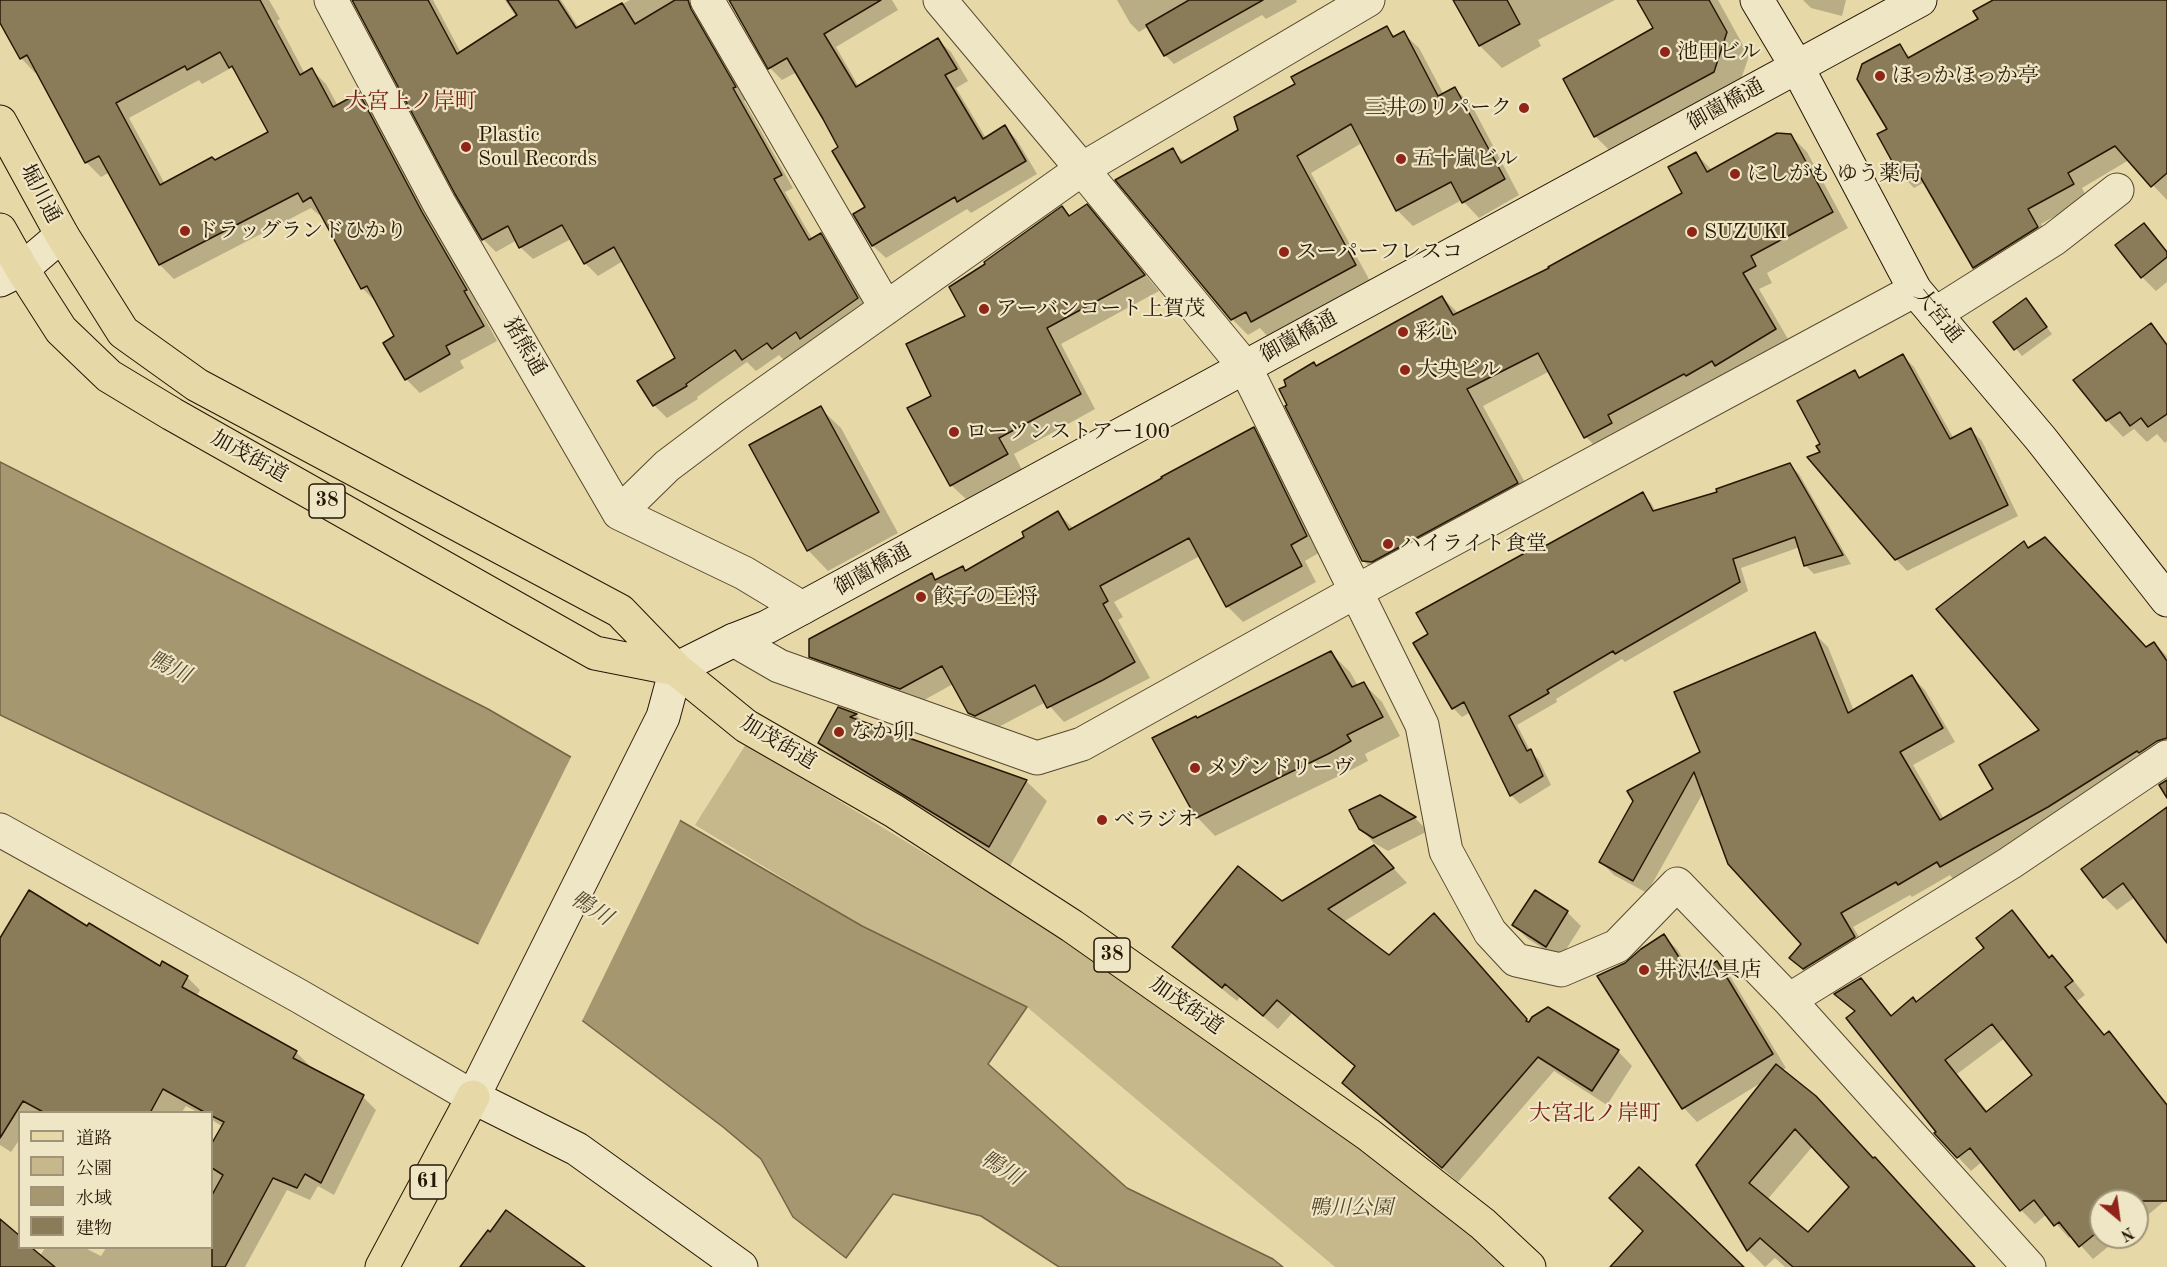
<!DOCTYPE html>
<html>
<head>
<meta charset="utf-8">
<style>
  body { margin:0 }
  #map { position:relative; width:2167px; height:1267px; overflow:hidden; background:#e7d9a7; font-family:"Old Standard TT","Noto Serif JP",serif }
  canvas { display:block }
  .legend { position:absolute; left:18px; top:1111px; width:195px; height:138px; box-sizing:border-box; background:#efe6c6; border:2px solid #9f9378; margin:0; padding:8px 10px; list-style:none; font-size:18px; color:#261704 }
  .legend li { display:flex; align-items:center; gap:12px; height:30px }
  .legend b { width:30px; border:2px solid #9f9378 }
  .north { position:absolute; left:2089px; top:1189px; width:60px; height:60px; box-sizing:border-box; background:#efe6c6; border:2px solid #9f9378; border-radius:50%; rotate:151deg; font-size:16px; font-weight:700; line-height:24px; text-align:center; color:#261704 }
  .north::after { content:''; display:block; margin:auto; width:21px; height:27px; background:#8f2418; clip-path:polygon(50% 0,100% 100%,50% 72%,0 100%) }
</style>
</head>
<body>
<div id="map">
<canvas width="2167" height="1267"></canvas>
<ul class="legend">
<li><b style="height:8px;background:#e7d9a7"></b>道路</li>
<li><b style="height:16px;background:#c6b88b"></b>公園</li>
<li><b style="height:16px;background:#a59770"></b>水域</li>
<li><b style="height:16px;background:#8a7c59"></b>建物</li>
</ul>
<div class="north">N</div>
</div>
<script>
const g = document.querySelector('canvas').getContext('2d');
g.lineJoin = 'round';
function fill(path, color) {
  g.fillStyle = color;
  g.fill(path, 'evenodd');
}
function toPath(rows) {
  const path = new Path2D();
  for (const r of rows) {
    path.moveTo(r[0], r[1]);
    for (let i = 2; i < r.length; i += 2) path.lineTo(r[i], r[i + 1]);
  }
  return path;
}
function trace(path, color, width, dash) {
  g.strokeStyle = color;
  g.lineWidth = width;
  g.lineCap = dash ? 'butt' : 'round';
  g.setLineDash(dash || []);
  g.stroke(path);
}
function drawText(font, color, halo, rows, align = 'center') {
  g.font = font + ' "Old Standard TT","Noto Serif JP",serif';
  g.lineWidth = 4.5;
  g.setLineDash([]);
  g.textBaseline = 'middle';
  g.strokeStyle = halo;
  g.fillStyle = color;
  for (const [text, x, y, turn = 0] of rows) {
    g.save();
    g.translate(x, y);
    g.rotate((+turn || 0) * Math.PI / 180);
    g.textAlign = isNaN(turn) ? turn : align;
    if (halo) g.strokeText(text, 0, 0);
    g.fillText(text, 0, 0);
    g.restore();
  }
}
fill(toPath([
  [746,744,1031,918,1367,1148,1509,1267,1335,1267,1027,1007,862,926,695,825]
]), '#c6b88b');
const water = toPath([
  [0,462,488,709,862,926,1027,1007,988,1064,1127,1188,1273,1259,1283,1267,1059,1267,981,1216,893,1194,846,1258,793,1217,761,1159,723,1127,485,947,0,715,0,462]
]);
fill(water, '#a59770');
trace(water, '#726445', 1.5);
fill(toPath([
  [572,755,681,818,581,1023,477,947]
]), '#e7d9a7');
fill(toPath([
  [0,0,269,0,280,19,277,21,305,74,312,70,326,84,338,106,359,95,374,110,480,304,478,306,497,341,460,361,464,368,420,393,406,379,396,337,377,303,362,288,321,214,319,215,311,208,174,279,160,265,110,172,101,177,86,162,38,71,35,73,21,58,0,22],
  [231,68,239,75,271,132,215,162,165,184,129,118,199,80,202,84],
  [354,0,433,0,461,53,516,17,505,0,561,0,579,28,630,0,684,0,691,10,702,22,747,100,744,101,793,188,785,192,813,240,820,235,833,247,870,311,785,361,779,355,756,371,747,362,697,397,698,399,667,418,654,405,639,381,677,358,623,261,598,276,585,263,571,239,533,259,520,247,517,240,496,252,483,239],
  [730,0,892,0,898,10,836,47,859,87,938,40,951,52,968,81,956,88,986,138,1005,127,1017,140,1037,174,971,213,967,209,886,258,873,246,855,214,867,207,840,148,797,72,782,80,770,68],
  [1117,0,1296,0,1297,2,1266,19,1262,15,1174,64,1165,55,1149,26,1139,32,1130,23],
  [1455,0,1615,0,1538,40,1541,46,1502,68,1480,46],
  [1638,0,1718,0,1749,56,1736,94,1618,159,1596,137,1565,80,1655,29],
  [1803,0,1846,0,1842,16,1811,8],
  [1996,0,2167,0,2167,200,2129,160,2082,188,2087,198,2041,224,2052,242,1989,281,1974,267,1925,182,1914,188,1900,173,1889,129,1900,46,1911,58,1980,20],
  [1386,28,1396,37,1403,33,1419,48,1444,95,1455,89,1471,104,1519,195,1479,218,1462,200,1413,226,1398,211,1362,143,1311,173,1370,281,1268,337,1260,328,1248,335,1232,319,1172,150,1185,162,1240,131,1296,85],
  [1790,135,1807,152,1848,228,1767,273,1772,283,1759,289,1792,346,1602,453,1586,437,1550,371,1483,406,1534,499,1380,577,1363,560,1317,367,1442,297,1459,314,1551,269,1684,193,1696,154,1713,171],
  [1087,206,1102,222,1159,291,1061,344,1095,409,1014,454,1022,470,967,500,951,485,933,396,988,264,1062,208,1071,217],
  [2144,225,2167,251,2167,282,2156,291,2142,277],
  [2026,300,2052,334,2022,356,1995,322],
  [2167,342,2167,441,2165,443,2157,434,2147,442,2134,429,2123,437,2107,420,2076,380],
  [1903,356,1914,367,1954,439,1971,430,1982,441,2018,516,1907,571,1896,559,1822,453,1822,444,1855,372,1861,378],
  [820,408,841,428,898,533,828,571,808,550],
  [1254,429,1269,444,1322,551,1305,561,1316,582,1243,622,1227,606,1200,556,1114,602,1123,617,1118,620,1150,678,1064,722,1046,702,991,731,985,728,969,712,953,684,917,704,826,672,811,656,932,575,937,581,962,568,967,572,1026,537,1058,513,1074,529],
  [1790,465,1799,474,1851,564,1814,574,1805,565,1800,547,1741,568,1748,591,1625,662,1622,659,1556,699,1557,702,1517,725,1531,752,1539,760,1551,785,1520,804,1511,795,1471,712,1462,717,1453,708,1415,643,1430,634,1545,548,1642,494,1651,503,1656,512,1719,493],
  [2024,543,2146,649,2154,643,2167,656,2167,757,1954,880,1950,875,1912,897,1910,895,1853,927,1868,951,1804,971,1791,958,1803,944,1703,793,1647,893,1614,875,1601,862,1815,634,1828,647,1854,711,1912,677,1925,690,1955,742,1913,765,1944,819,1995,790,2041,730],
  [1331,653,1350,672,1358,686,1363,683,1382,702,1400,736,1365,754,1368,761,1347,772,1215,836,1197,817,1198,720],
  [838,709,856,715,865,724,1026,781,1047,801,1010,866,840,763,820,743],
  [1380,797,1415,818,1428,831,1388,851,1374,843,1360,828],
  [2167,809,2167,940,2135,897,2117,910,2104,897],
  [1374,847,1407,883,1343,922,1389,957,1448,929,1530,1023,1618,1051,1632,1066,1607,1105,1554,1071,1458,1182,1344,1083,1356,1067,1292,1013,1278,1029,1240,997,1237,1001,1188,962,1174,947,1282,903],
  [1535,892,1567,912,1581,926,1560,959,1528,939,1514,925],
  [2012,912,2051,958,2052,957,2066,971,2085,995,2077,1001,2105,1036,2108,1034,2122,1047,2167,1104,2167,1199,2137,1224,2137,1201,2101,1201,2101,1237,2120,1237,2093,1259,2072,1236,2069,1238,2047,1214,2035,1224,2021,1210,1983,1161,1971,1171,1958,1157,1856,1012,1837,994,1860,980,1892,1016,1917,1003,1986,948],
  [2005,1038,2034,1075,1988,1112,1957,1074],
  [88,928,160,968,187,977,200,990,196,997,296,1052,309,1065,308,1067,363,1097,376,1110,334,1195,318,1186,310,1200,287,1190,245,1267,0,1267,0,1221,20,1248,30,1248,40,1256,45,1248,85,1248,101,1256,106,1248,212,1248,212,1146,223,1127,212,1120,212,1112,197,1112,186,1106,182,1112,20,1112,20,1139,11,1152,0,1145,0,941],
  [1663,936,1677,949,1694,976,1717,963,1730,976,1786,1068,1782,1070,1974,1267,1785,1267,1775,1258,1765,1267,1748,1250,1698,1166,1764,1081,1697,1122,1684,1108,1599,977,1626,964],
  [1813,1146,1851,1187,1808,1234,1767,1200],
  [470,1252,472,1253,582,1267,459,1267]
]), '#0003');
const building = toPath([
  [0,0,260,0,300,75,312,68,333,107,359,93,422,212,467,290,464,291,484,326,446,346,450,354,405,380,383,343,394,336,367,286,361,289,311,197,303,202,298,193,159,265,99,156,85,163,27,55,20,59,0,23,0,0],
  [220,52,229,68,232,66,268,132,215,160,212,157,160,185,116,103,185,66,187,70,220,52],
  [352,0,428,0,457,54,517,15,507,0,558,0,576,28,622,3,635,24,675,0,688,0,691,9,736,87,733,88,782,175,774,179,809,240,821,233,858,298,800,339,796,332,772,349,767,343,742,360,735,350,686,384,687,386,653,406,637,381,675,358,614,247,584,264,562,225,519,248,508,226,482,240,455,194,352,0],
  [729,0,881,0,824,34,856,87,938,38,957,69,945,75,983,139,1005,125,1026,161,957,202,955,197,872,246,853,214,865,207,832,151,838,147,823,119,787,58,768,69,729,0],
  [1189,0,1263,0,1164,56,1146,25,1189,0],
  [1453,0,1507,0,1520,24,1479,46,1453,0],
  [1637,0,1709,0,1727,32,1714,72,1594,137,1563,79,1653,28,1637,0],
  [1993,0,2167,0,2167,173,2151,187,2115,146,2068,173,2074,184,2028,209,2038,227,1973,268,1914,166,1899,174,1877,134,1887,129,1857,79,1862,64,1900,44,1908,58,1978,19,1973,11,1993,0],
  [1387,26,1393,37,1404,31,1438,96,1455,87,1505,179,1462,203,1451,182,1396,211,1351,124,1297,156,1356,265,1251,322,1246,312,1231,320,1115,180,1173,148,1181,163,1238,130,1234,117,1295,84,1291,77,1387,26],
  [1777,133,1791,134,1833,212,1751,256,1756,266,1743,273,1776,329,1715,366,1712,361,1686,376,1684,374,1608,415,1612,423,1584,438,1538,353,1467,389,1518,483,1372,562,1362,561,1285,406,1287,405,1279,389,1286,386,1284,380,1314,362,1316,366,1442,296,1453,315,1549,268,1548,267,1682,193,1668,167,1696,152,1707,172,1777,133],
  [1087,204,1145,275,1047,328,1081,394,999,438,1008,454,950,486,907,408,931,396,906,344,965,316,949,287,985,264,984,262,1062,206,1069,216,1087,204],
  [2144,223,2167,252,2167,257,2141,278,2115,245,2144,223],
  [2026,298,2047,327,2014,350,1993,322,2026,298],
  [2151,323,2167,345,2167,414,2148,427,2141,418,2130,426,2120,412,2106,421,2073,380,2151,323],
  [1903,354,1950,439,1971,428,2008,505,1895,560,1807,457,1820,452,1816,446,1820,444,1797,401,1855,370,1859,378,1903,354],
  [821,406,879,512,807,551,749,445,821,406],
  [1254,427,1307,536,1291,545,1302,566,1226,607,1189,538,1100,586,1108,601,1103,604,1135,662,1103,680,1047,708,1035,685,975,716,968,713,942,666,900,689,809,657,809,639,932,573,935,580,963,566,965,571,1024,537,1022,532,1058,511,1069,530,1162,478,1161,477,1254,427],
  [1790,463,1843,555,1804,566,1795,537,1733,559,1740,582,1615,654,1613,651,1547,690,1549,693,1509,716,1527,751,1531,749,1543,776,1510,796,1464,702,1452,709,1413,643,1428,634,1416,613,1543,543,1545,546,1643,492,1653,511,1717,492,1716,489,1790,463],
  [2045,537,2146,647,2154,642,2167,661,2167,738,2157,741,2139,753,2137,751,2048,807,1940,867,1937,862,1898,885,1896,882,1841,913,1855,937,1803,969,1789,958,1801,944,1728,864,1694,772,1633,881,1599,862,1633,801,1627,791,1700,752,1674,692,1815,632,1848,713,1912,675,1943,728,1900,752,1940,820,1993,789,1979,765,2039,730,1936,609,2024,541,2028,548,2045,537],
  [1331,651,1352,687,1364,682,1383,717,1347,735,1351,741,1328,754,1196,818,1152,738,1196,716,1197,718,1331,651],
  [838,707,857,714,850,717,1027,780,989,847,818,743,838,707],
  [2167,780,2167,798,2159,785,2167,780],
  [1380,795,1416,817,1373,838,1359,829,1349,810,1380,795],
  [2167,807,2167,943,2123,883,2103,898,2081,869,2167,807],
  [1374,845,1394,868,1328,909,1389,955,1434,913,1527,1019,1526,1021,1529,1022,1532,1017,1548,1007,1619,1050,1592,1091,1538,1057,1442,1168,1342,1083,1355,1066,1277,1000,1263,1016,1225,984,1222,988,1172,947,1238,866,1282,901,1374,845],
  [29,890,87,926,89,923,160,966,162,961,188,976,182,987,297,1051,293,1058,364,1095,321,1183,305,1174,297,1188,273,1178,225,1267,212,1267,212,1195,223,1175,212,1168,212,1143,224,1122,212,1116,212,1113,206,1113,163,1089,150,1113,45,1113,23,1101,0,1138,0,938,29,890],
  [1535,890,1568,911,1546,947,1512,925,1535,890],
  [2012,910,2049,958,2052,955,2073,981,2065,987,2104,1035,2109,1031,2167,1105,2167,1201,2101,1201,2101,1229,2079,1247,2059,1222,2054,1226,2034,1200,2020,1211,1970,1148,1957,1158,1934,1133,1936,1132,1846,1018,1855,1011,1834,994,1861,978,1891,1016,1913,997,1916,1002,1984,948,1976,938,2012,910],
  [1992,1024,2032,1075,1986,1112,1945,1060,1992,1024],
  [1664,934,1691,976,1717,961,1773,1054,1682,1109,1597,976,1625,963,1641,949,1664,934],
  [1776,1064,1816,1096,1873,1158,1875,1157,1975,1267,1793,1267,1760,1238,1747,1251,1696,1165,1776,1064],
  [1795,1129,1849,1187,1808,1232,1749,1183,1795,1129],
  [1639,1167,1683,1208,1744,1267,1610,1267,1643,1231,1609,1198,1639,1167],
  [506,1210,585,1267,460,1267,488,1230,490,1232,506,1210],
  [0,1219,20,1236,20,1248,32,1248,55,1267,0,1267,0,1219]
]);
fill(building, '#8a7c59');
trace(building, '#261704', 1.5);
const street = toPath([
  [331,0,439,203,619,513,744,573,802,608],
  [707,0,886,308],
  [940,0,1082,169,1368,0],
  [1935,314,2054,239,2117,190],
  [619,513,667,466,732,417,1082,169,1245,367,1422,725,1446,851,1490,932,1516,960,1561,970,1617,946,1677,884,1789,1000,2029,1267],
  [734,640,779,666,1037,758,1082,744,1355,592,1915,290],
  [0,830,299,996,473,1097],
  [1789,1000,2010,863,2167,757]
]);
const secondary = toPath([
  [1757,0,1797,67,1915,290,2041,439,2167,600],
  [0,280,22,269,62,235],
  [741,1267,577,1149,473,1097,663,717,676,669,734,640,767,627,1920,0]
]);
const primary = toPath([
  [0,122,62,235,123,332,197,385,620,611,676,669,746,726,894,811,1072,926,1369,1135,1483,1224,1529,1267],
  [0,230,22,269,61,330,109,376,172,414,595,653,676,669],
  [382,1267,473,1097]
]);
trace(street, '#56482d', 35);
trace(secondary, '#261704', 35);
trace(primary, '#261704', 35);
trace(street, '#efe6c6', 33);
trace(secondary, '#efe6c6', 33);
trace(primary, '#e7d9a7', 33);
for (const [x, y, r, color] of [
  [1665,52,6,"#8f2418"],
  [1880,76,6,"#8f2418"],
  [1524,108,6,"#8f2418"],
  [466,147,6,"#8f2418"],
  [1401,159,6,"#8f2418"],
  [1735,174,6,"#8f2418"],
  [185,231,6,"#8f2418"],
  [1692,232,6,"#8f2418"],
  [1284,252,6,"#8f2418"],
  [984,309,6,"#8f2418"],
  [1403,332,6,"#8f2418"],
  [1405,370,6,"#8f2418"],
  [954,432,6,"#8f2418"],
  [1388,544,6,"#8f2418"],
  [921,597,6,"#8f2418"],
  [839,732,6,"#8f2418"],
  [1195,768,6,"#8f2418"],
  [1102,820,6,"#8f2418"],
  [1644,970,6,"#8f2418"]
]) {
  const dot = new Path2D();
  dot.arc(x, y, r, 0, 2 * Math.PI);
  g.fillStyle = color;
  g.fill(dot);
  trace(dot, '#efe6c6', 2);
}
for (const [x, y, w] of [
  [327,501,36],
  [1112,955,36],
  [428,1182,36]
]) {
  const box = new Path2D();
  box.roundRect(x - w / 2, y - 17, w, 34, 4.5);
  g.fillStyle = '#efe6c6';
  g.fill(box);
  trace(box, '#261704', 1.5);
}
drawText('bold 20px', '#261704', null, [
  ["38",327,501],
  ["38",1112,955],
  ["61",428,1182]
]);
drawText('21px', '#261704', '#efe6c6', [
  ["池田ビル",1677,52],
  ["ほっかほっか亭",1892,76],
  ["三井のリパーク",1512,108,"right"],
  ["Plastic",478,135],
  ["Soul Records",478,159],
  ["五十嵐ビル",1413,159],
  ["にしがも ゆう薬局",1747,174],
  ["ドラッグランドひかり",197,231],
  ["SUZUKI",1704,232],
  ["スーパーフレスコ",1296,252],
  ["アーバンコート上賀茂",996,309],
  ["彩心",1415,332],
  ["大央ビル",1417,370],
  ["ローソンストアー100",966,432],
  ["ハイライト食堂",1400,544],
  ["餃子の王将",933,597],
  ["なか卯",851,732],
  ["メゾンドリーヴ",1207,768],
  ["ベラジオ",1114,820],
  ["井沢仏具店",1656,970]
], 'left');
drawText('21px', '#261704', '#efe6c6', [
  ["御薗橋通",1726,105,-29],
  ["堀川通",40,194,62],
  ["大宮通",1938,316,51],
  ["御薗橋通",1299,337,-29],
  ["猪熊通",524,347,60],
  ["加茂街道",249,457,29],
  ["御薗橋通",873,570,-29],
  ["加茂街道",778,743,31],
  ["加茂街道",1186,1006,35]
]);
drawText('italic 21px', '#56472c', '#efe6c6', [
  ["鴨川公園",1351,1208]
]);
drawText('22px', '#7a1f14', '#efe6c6', [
  ["大宮上ノ岸町",411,102],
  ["大宮北ノ岸町",1595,1114]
]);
drawText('italic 22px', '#594a2f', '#efe6c6', [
  ["鴨川",169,668,26],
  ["鴨川",591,909,32],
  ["鴨川",1001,1169,31]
]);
</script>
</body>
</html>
